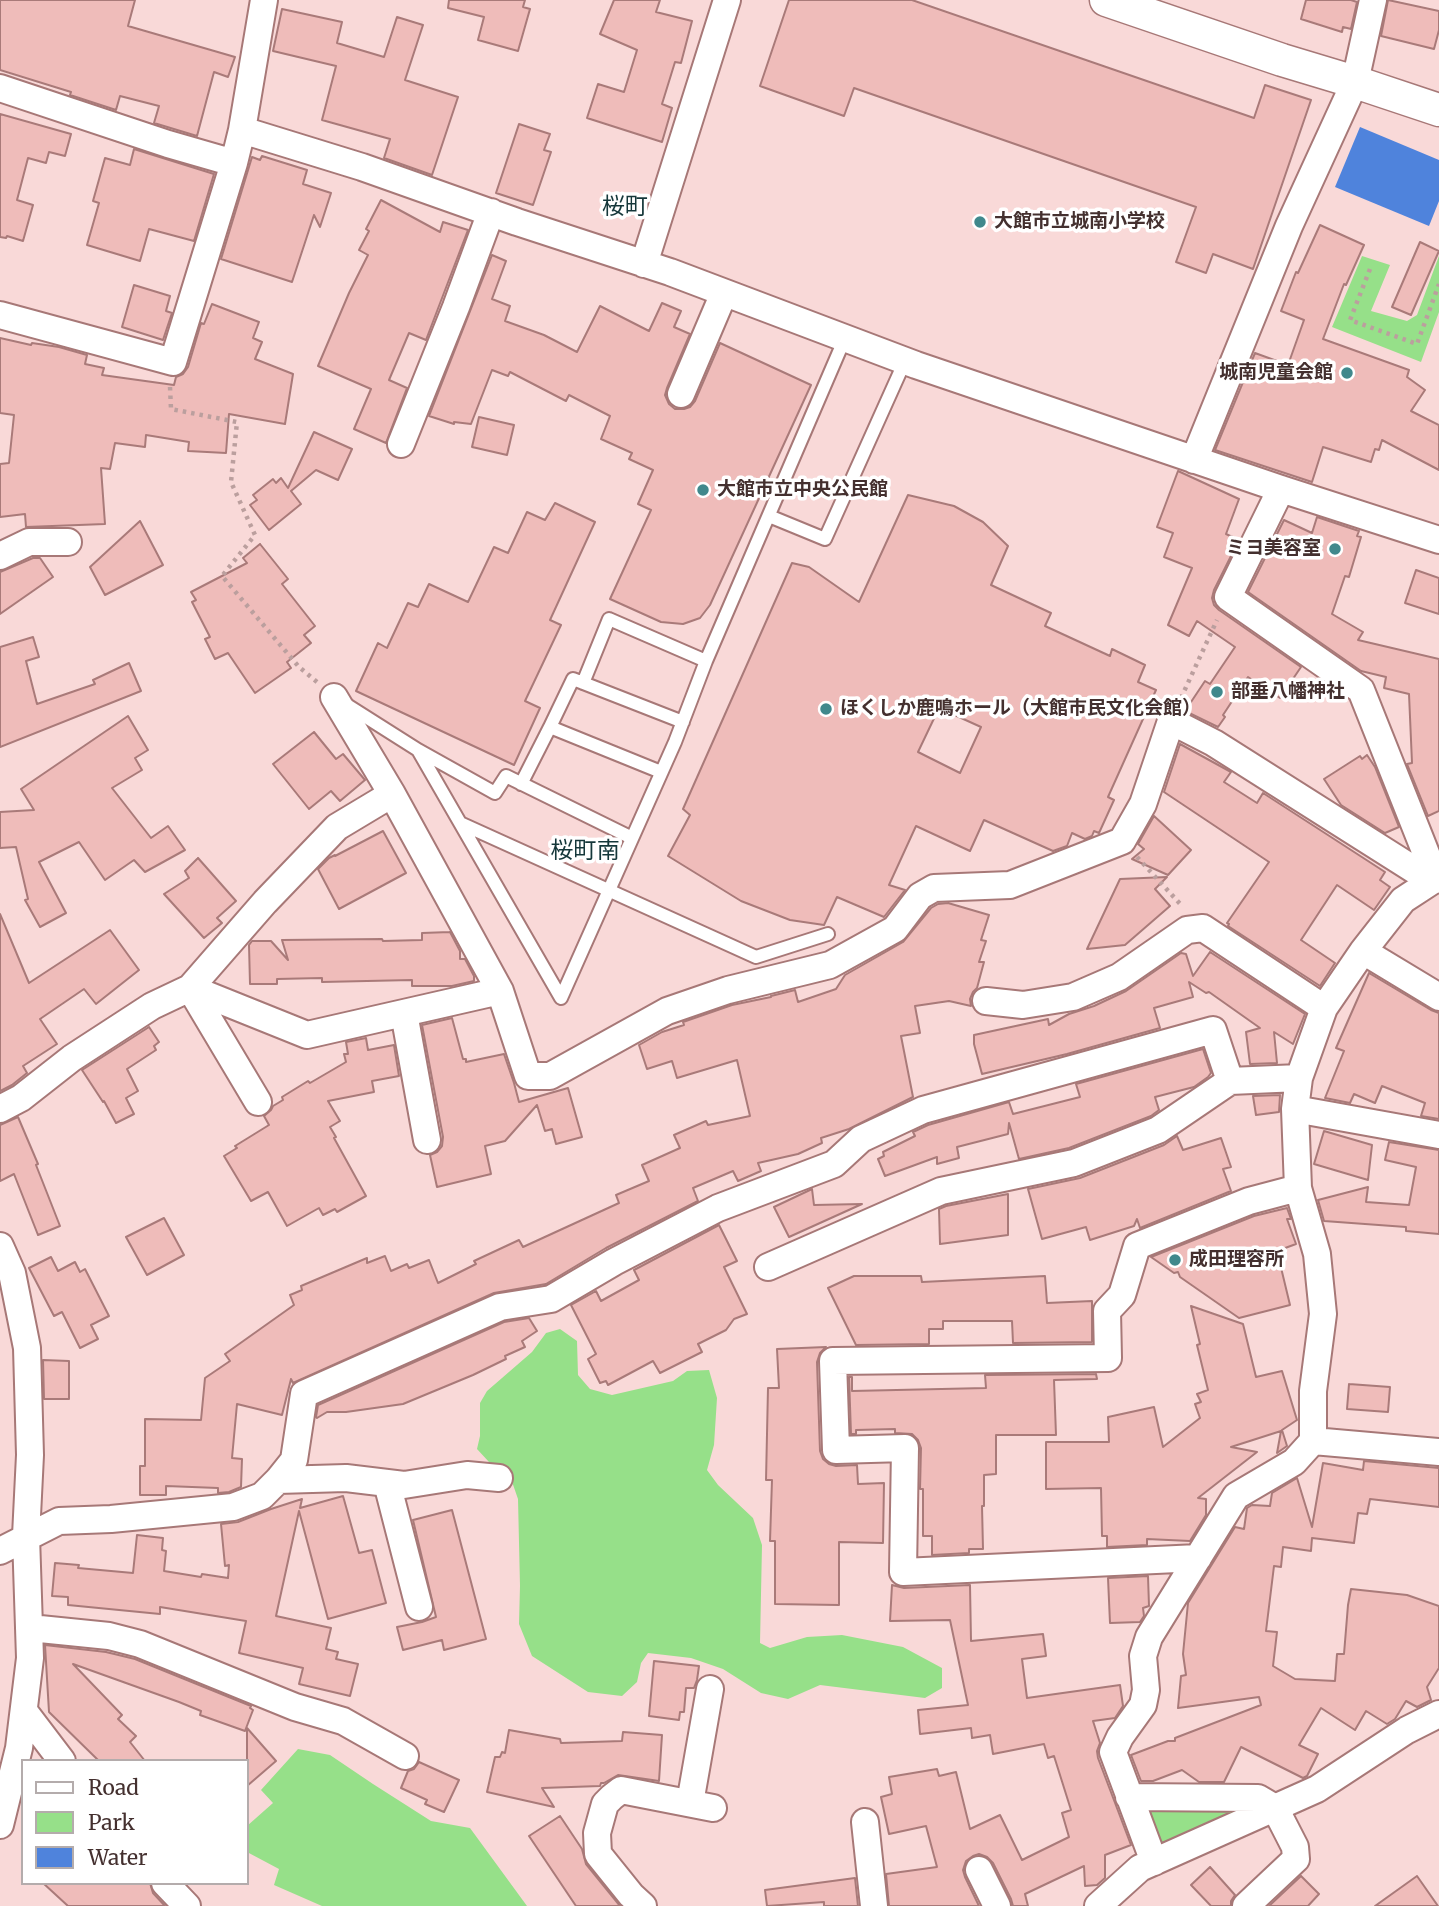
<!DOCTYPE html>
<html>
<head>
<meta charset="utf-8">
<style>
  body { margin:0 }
  #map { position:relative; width:1439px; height:1906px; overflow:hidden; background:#f9d9d8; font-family:Merriweather,serif }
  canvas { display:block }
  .legend { position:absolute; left:21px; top:1759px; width:228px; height:126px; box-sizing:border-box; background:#fff; border:2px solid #b4acac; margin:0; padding:9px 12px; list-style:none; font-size:21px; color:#44302f }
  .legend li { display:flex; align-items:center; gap:14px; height:35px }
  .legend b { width:35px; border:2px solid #b4acac }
</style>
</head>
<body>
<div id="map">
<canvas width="1439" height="1906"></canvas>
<ul class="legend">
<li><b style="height:9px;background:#fff"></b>Road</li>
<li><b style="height:19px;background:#96e089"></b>Park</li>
<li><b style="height:19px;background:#4f83dc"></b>Water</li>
</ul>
</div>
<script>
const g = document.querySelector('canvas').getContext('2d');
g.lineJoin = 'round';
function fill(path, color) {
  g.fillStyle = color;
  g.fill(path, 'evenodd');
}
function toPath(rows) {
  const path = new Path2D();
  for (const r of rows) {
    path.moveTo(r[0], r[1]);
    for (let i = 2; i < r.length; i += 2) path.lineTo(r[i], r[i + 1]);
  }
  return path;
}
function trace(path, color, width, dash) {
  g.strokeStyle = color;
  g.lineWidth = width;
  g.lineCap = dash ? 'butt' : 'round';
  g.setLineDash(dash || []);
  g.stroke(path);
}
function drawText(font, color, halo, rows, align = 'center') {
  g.font = font + ' Merriweather,"Noto Sans JP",serif';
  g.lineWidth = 7;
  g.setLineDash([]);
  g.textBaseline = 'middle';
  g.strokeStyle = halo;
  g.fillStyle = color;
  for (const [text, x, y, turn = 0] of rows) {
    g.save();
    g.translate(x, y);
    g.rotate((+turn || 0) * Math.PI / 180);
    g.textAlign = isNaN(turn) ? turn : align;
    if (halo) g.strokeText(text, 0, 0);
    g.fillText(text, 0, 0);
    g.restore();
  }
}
fill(toPath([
  [1362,256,1390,265,1371,311,1407,321,1417,315,1439,256,1439,312,1421,362,1332,327],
  [560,1329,577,1341,578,1375,590,1389,612,1395,673,1381,687,1371,709,1370,717,1398,714,1445,707,1470,718,1485,753,1518,762,1545,760,1643,770,1648,807,1637,842,1635,903,1647,942,1668,942,1688,925,1698,820,1685,788,1699,761,1693,723,1669,691,1658,648,1653,641,1663,637,1682,622,1696,588,1692,532,1656,519,1624,520,1586,518,1499,509,1473,489,1462,477,1449,480,1436,480,1403,487,1391,532,1352,546,1333],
  [298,1749,330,1755,373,1784,431,1821,470,1828,527,1906,322,1906,274,1885,279,1869,247,1852,247,1826,273,1803,261,1790],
  [1233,1804,1235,1820,1166,1851,1156,1844,1140,1806]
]), '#96e089');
fill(toPath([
  [1360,127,1439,160,1439,201,1429,226,1335,187]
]), '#4f83dc');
const building = toPath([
  [0,0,135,0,128,26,235,57,228,77,214,72,197,136,154,123,159,106,120,96,116,110,70,95,71,92,0,70,0,0],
  [449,0,525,0,523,7,530,9,518,51,478,40,484,17,448,8,449,0],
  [614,0,660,0,656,12,692,21,681,63,675,62,662,104,672,108,662,142,587,118,598,84,624,92,637,50,600,34,614,0],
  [789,0,912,0,1254,118,1265,85,1311,100,1253,269,1213,254,1206,273,1176,262,1196,207,854,88,844,116,760,86,789,0],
  [1306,0,1351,0,1357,2,1351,29,1343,27,1342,32,1301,19,1306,0],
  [1388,0,1439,11,1439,30,1434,49,1381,36,1388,0],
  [282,9,342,22,337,43,384,57,397,17,423,25,405,80,458,97,432,175,384,158,390,139,322,120,336,66,273,51,282,9],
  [0,114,71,134,65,156,49,152,46,163,28,158,17,200,33,205,23,241,7,236,6,238,0,237,0,114],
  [519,124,550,134,544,150,551,152,533,205,496,193,519,124],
  [134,149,214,174,194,241,149,229,140,261,87,245,99,203,93,201,105,158,130,165,134,149],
  [262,156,307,170,303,184,331,193,320,227,314,215,292,282,221,259,252,157,260,160,262,156],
  [381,200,440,232,443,222,468,230,426,340,409,333,389,380,407,388,386,443,354,429,371,389,318,366,349,293,368,255,359,250,369,231,366,229,381,200],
  [1320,225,1364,245,1346,285,1344,284,1323,339,1409,370,1407,377,1425,390,1411,411,1439,425,1439,470,1382,440,1379,450,1375,449,1371,462,1323,447,1312,482,1215,450,1255,353,1288,365,1304,320,1281,311,1296,272,1298,273,1320,225],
  [1420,242,1439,251,1411,315,1392,307,1420,242],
  [492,255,506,261,492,299,510,306,505,321,544,335,577,352,600,306,649,331,662,303,681,311,674,327,690,334,667,388,665,395,669,404,675,409,684,409,690,407,695,401,720,343,811,385,710,605,700,618,683,624,661,622,610,599,651,510,638,504,653,470,629,459,632,453,601,439,610,416,569,395,566,401,510,372,508,376,492,370,471,424,454,422,454,424,429,416,492,255],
  [134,285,170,296,166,311,172,313,163,340,122,327,134,285],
  [212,304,259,322,253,338,262,342,255,359,293,374,285,424,229,414,226,453,188,451,189,442,146,435,145,447,115,443,110,469,101,468,105,524,26,527,25,514,0,517,0,464,9,463,14,415,0,413,0,338,31,345,32,343,59,347,87,355,85,364,104,368,102,375,174,385,176,377,183,374,188,367,201,323,204,324,212,304],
  [479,417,514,425,507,455,472,447,479,417],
  [314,432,352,449,338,480,316,470,291,491,301,504,269,530,250,505,257,500,253,495,273,479,276,483,281,478,288,488,314,432],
  [1178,471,1239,499,1226,534,1239,540,1214,590,1212,598,1214,605,1219,610,1301,667,1280,698,1248,677,1223,715,1225,717,1218,727,1185,711,1205,681,1210,684,1235,647,1197,621,1189,636,1168,625,1192,568,1164,557,1173,533,1157,527,1178,471],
  [908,495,954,506,983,522,1008,546,991,585,1051,613,1045,626,1110,656,1112,649,1145,665,1138,682,1156,690,1108,797,1114,800,1099,833,1094,831,1092,836,1085,839,1072,833,1067,846,1053,851,984,820,970,851,916,826,889,885,905,890,884,917,837,897,824,925,790,920,741,901,668,856,690,815,683,809,792,563,809,567,859,602,908,495],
  [939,708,981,727,960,773,918,752,939,708],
  [555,503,595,522,550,620,561,625,525,701,540,708,514,765,356,691,378,643,387,648,408,603,418,607,429,584,468,602,494,547,508,553,527,512,545,520,555,503],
  [1317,517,1359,531,1357,536,1361,537,1349,577,1345,576,1332,614,1363,632,1358,640,1439,659,1439,811,1428,816,1407,764,1412,763,1409,694,1384,688,1386,677,1361,671,1248,592,1284,520,1312,533,1317,517],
  [140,521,163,565,105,595,90,567,140,521],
  [260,544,288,579,282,584,315,626,304,635,311,643,287,662,291,668,255,693,228,653,215,659,205,639,210,637,192,602,196,600,191,592,247,563,243,558,260,544],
  [33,558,40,558,53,577,0,614,0,572,33,558],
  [1416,570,1439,578,1439,614,1405,603,1416,570],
  [33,637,39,657,26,661,37,704,95,684,93,680,129,663,141,691,0,747,0,647,33,637],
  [128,716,148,750,135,758,142,770,112,788,151,838,168,826,185,850,145,872,134,860,105,880,79,842,39,862,66,913,40,927,25,900,28,899,16,847,0,848,0,812,34,810,21,789,128,716],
  [314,732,336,759,343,754,365,780,340,801,331,791,309,809,273,764,314,732],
  [1180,744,1231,772,1224,782,1257,803,1263,793,1385,872,1380,880,1390,887,1374,910,1337,885,1301,940,1335,963,1320,986,1228,926,1229,924,1227,923,1269,862,1164,792,1180,744],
  [1367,755,1375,767,1399,827,1385,833,1341,805,1324,779,1360,756,1362,759,1367,755],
  [1154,816,1191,850,1168,875,1132,859,1144,849,1138,844,1154,816],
  [383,831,406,873,339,909,318,869,329,858,335,855,335,856,383,831],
  [198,858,236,901,217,918,222,923,204,938,164,894,189,878,185,871,198,858],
  [1167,877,1155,889,1170,906,1125,945,1087,949,1120,879,1167,877],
  [948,903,989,915,981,940,986,941,979,962,984,962,977,988,973,992,970,999,971,1006,949,1001,915,1006,920,1033,901,1036,913,1097,849,1129,821,1138,822,1143,798,1154,758,1163,761,1171,738,1181,733,1171,693,1188,698,1201,606,1248,546,1284,494,1293,293,1383,291,1379,282,1415,237,1404,232,1458,242,1459,241,1487,229,1492,218,1493,218,1488,166,1486,166,1495,140,1495,140,1466,145,1466,145,1419,201,1420,205,1378,230,1361,225,1354,294,1305,290,1295,302,1290,301,1286,367,1258,367,1263,385,1256,391,1271,407,1264,409,1268,429,1260,438,1283,476,1264,474,1261,519,1240,523,1247,619,1203,616,1195,649,1181,642,1165,680,1148,674,1135,706,1121,708,1125,750,1116,737,1060,677,1078,672,1061,647,1069,639,1045,662,1032,684,1025,683,1022,732,1005,771,997,771,996,795,990,798,1002,836,989,845,975,903,942,931,908,938,904,948,903],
  [0,914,29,983,110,930,139,970,96,1004,84,989,40,1019,57,1044,23,1066,27,1073,12,1085,0,1091,0,914],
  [450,932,460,951,460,959,465,959,474,976,474,981,452,986,412,986,412,980,322,982,322,978,277,979,277,984,250,984,249,945,252,941,271,941,288,960,282,940,382,939,383,941,422,940,422,933,450,932],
  [1210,952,1305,1014,1293,1044,1274,1032,1277,1063,1250,1064,1246,1032,1260,1028,1209,992,1206,993,1189,982,1193,997,1154,1008,1160,1028,1067,1054,982,1074,974,1044,974,1035,1048,1019,1049,1025,1069,1014,1094,1006,1126,991,1181,953,1186,954,1193,976,1210,952],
  [1369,973,1431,1010,1439,1013,1439,1119,1421,1116,1425,1103,1382,1086,1375,1103,1354,1094,1350,1103,1325,1098,1344,1051,1336,1048,1369,973],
  [452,1018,463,1059,466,1059,466,1062,504,1054,514,1083,519,1102,568,1088,582,1137,556,1144,552,1129,545,1131,537,1105,505,1141,485,1146,491,1174,437,1187,430,1155,437,1152,442,1146,443,1137,422,1025,452,1018],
  [149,1027,159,1042,154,1046,156,1050,127,1069,138,1091,126,1098,134,1114,116,1123,104,1101,103,1102,82,1070,149,1027],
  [366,1038,368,1050,394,1045,399,1076,372,1081,374,1092,328,1101,340,1121,330,1127,336,1137,334,1138,366,1196,337,1212,335,1209,323,1215,319,1208,287,1226,268,1192,251,1201,224,1156,237,1148,235,1146,269,1125,264,1116,271,1110,273,1106,283,1100,282,1097,308,1081,310,1083,346,1062,344,1054,348,1054,346,1042,366,1038],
  [1203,1049,1211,1073,1208,1077,1194,1087,1155,1097,1159,1110,1151,1116,1069,1148,1019,1159,1009,1123,1008,1134,957,1147,959,1158,937,1164,937,1157,885,1176,878,1159,884,1156,883,1152,915,1136,913,1132,928,1125,1009,1102,1013,1114,1080,1097,1076,1084,1203,1049],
  [1280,1095,1279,1112,1256,1115,1253,1096,1280,1095],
  [18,1117,38,1164,36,1165,60,1226,38,1235,14,1174,0,1181,0,1125,18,1117],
  [1324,1131,1372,1145,1368,1180,1314,1164,1324,1131],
  [1177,1136,1183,1150,1221,1138,1231,1167,1223,1169,1231,1191,1140,1228,1137,1219,1134,1226,1090,1240,1086,1227,1042,1239,1028,1189,1080,1178,1164,1145,1177,1136],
  [1389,1142,1439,1150,1439,1234,1406,1231,1406,1227,1324,1221,1318,1200,1368,1187,1366,1202,1409,1205,1416,1167,1385,1160,1389,1142],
  [812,1189,814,1205,862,1204,789,1237,774,1207,812,1189],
  [1008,1194,1008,1235,940,1244,939,1209,946,1206,1008,1194],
  [1287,1208,1291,1219,1287,1219,1296,1244,1277,1251,1290,1305,1239,1318,1180,1277,1178,1272,1174,1273,1151,1257,1254,1216,1287,1208],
  [164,1218,184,1255,147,1275,126,1237,164,1218],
  [719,1225,737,1261,724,1267,747,1314,734,1319,726,1330,698,1344,702,1352,660,1373,653,1361,608,1385,606,1381,600,1383,588,1359,596,1354,571,1305,596,1291,601,1301,639,1280,634,1270,719,1225],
  [51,1257,58,1271,75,1262,80,1272,85,1269,109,1316,91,1325,98,1339,80,1348,62,1312,54,1316,29,1268,51,1257],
  [854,1276,921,1276,922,1282,1045,1276,1047,1303,1092,1301,1092,1342,1013,1343,1012,1321,943,1321,943,1329,929,1329,929,1344,856,1345,828,1288,854,1276],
  [1191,1306,1243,1324,1256,1377,1282,1371,1297,1420,1282,1430,1287,1446,1277,1453,1281,1431,1231,1447,1257,1452,1198,1498,1206,1499,1206,1515,1190,1541,1147,1539,1147,1545,1107,1547,1107,1536,1102,1536,1101,1488,1046,1489,1046,1442,1109,1442,1108,1417,1154,1407,1163,1447,1200,1418,1195,1404,1201,1402,1197,1394,1208,1390,1197,1345,1200,1344,1191,1306],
  [529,1318,537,1331,522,1341,525,1347,505,1356,506,1359,473,1375,403,1404,346,1412,327,1412,317,1418,316,1417,318,1405,504,1322,529,1318],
  [826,1347,820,1353,817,1362,820,1451,823,1459,829,1464,836,1466,857,1465,858,1484,884,1483,883,1543,839,1542,839,1605,775,1604,775,1541,770,1541,772,1480,766,1480,768,1388,779,1388,777,1349,826,1347],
  [43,1360,69,1361,69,1399,44,1399,43,1360],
  [1096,1374,1097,1379,1054,1380,1056,1435,996,1435,996,1474,984,1475,984,1506,982,1506,983,1549,969,1549,969,1553,932,1555,932,1536,923,1536,923,1489,920,1489,921,1448,918,1440,912,1434,895,1433,895,1429,856,1430,856,1434,851,1434,849,1377,852,1377,852,1391,986,1388,985,1375,1096,1374],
  [1349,1384,1390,1387,1388,1412,1347,1409,1349,1384],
  [1364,1461,1439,1468,1439,1507,1370,1499,1367,1514,1358,1513,1354,1543,1312,1538,1311,1551,1283,1547,1281,1567,1274,1566,1266,1631,1277,1632,1273,1666,1295,1679,1335,1681,1337,1654,1344,1654,1348,1605,1351,1589,1407,1595,1439,1606,1439,1668,1427,1687,1431,1700,1417,1707,1406,1701,1395,1719,1387,1724,1366,1711,1355,1730,1321,1708,1299,1745,1318,1754,1307,1776,1303,1778,1241,1747,1224,1782,1199,1782,1182,1770,1153,1781,1141,1781,1131,1755,1168,1741,1175,1741,1175,1738,1261,1705,1259,1697,1178,1708,1181,1676,1186,1675,1183,1654,1188,1603,1235,1527,1244,1529,1247,1508,1252,1505,1270,1506,1272,1493,1297,1478,1312,1527,1323,1463,1363,1470,1364,1461],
  [343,1496,359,1553,372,1550,386,1603,328,1619,299,1511,276,1616,331,1628,326,1649,338,1652,336,1659,358,1664,350,1696,299,1684,303,1668,239,1653,246,1621,160,1607,160,1614,68,1605,68,1597,52,1596,55,1563,79,1565,78,1568,133,1573,137,1535,163,1538,162,1550,166,1551,164,1571,201,1577,202,1574,228,1578,229,1565,225,1566,221,1524,238,1522,271,1509,302,1499,300,1508,343,1496],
  [452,1510,486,1639,444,1650,442,1640,403,1650,397,1627,422,1622,436,1617,413,1520,452,1510],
  [1148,1576,1149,1606,1143,1608,1144,1616,1140,1622,1110,1623,1108,1578,1148,1576],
  [892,1585,904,1588,970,1585,971,1641,1043,1634,1046,1656,1022,1659,1027,1698,1120,1685,1123,1706,1115,1718,1093,1721,1100,1743,1097,1751,1098,1758,1131,1845,1105,1855,1105,1878,1097,1885,1085,1886,1084,1866,1025,1894,1028,1906,1013,1906,1011,1899,993,1863,987,1857,979,1854,973,1856,966,1861,963,1870,965,1877,979,1906,889,1906,886,1874,937,1867,926,1826,889,1834,881,1797,892,1794,889,1777,937,1769,939,1776,956,1772,970,1829,1000,1815,1022,1860,1069,1837,1062,1813,1071,1810,1054,1756,1048,1758,1044,1744,993,1754,990,1735,972,1738,971,1728,920,1734,918,1710,968,1705,950,1620,890,1621,892,1585],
  [45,1645,106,1652,135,1659,251,1706,250,1708,253,1710,245,1731,200,1715,201,1711,179,1702,73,1664,122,1715,118,1719,136,1736,130,1742,145,1761,99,1761,49,1712,45,1645],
  [654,1661,699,1666,697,1680,694,1688,686,1688,684,1712,680,1712,679,1720,649,1716,654,1661],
  [247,1728,276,1761,247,1786,247,1728],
  [509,1730,560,1739,561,1743,622,1741,623,1732,662,1735,659,1781,618,1775,604,1783,601,1783,600,1786,542,1788,554,1807,487,1792,495,1757,500,1757,502,1752,505,1753,509,1730],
  [419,1762,459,1780,444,1812,425,1804,427,1800,401,1788,408,1771,414,1769,419,1762],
  [560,1816,582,1849,586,1864,620,1906,576,1906,529,1836,560,1816],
  [1210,1867,1235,1895,1231,1901,1231,1906,1211,1906,1191,1885,1210,1867],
  [1301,1876,1319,1894,1308,1906,1269,1906,1301,1876],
  [1417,1876,1438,1906,1375,1906,1417,1876],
  [855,1878,858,1906,824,1906,824,1902,767,1906,765,1890,855,1878],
  [43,1883,150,1883,153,1893,165,1906,68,1906,43,1883]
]);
fill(building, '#efbcba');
trace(building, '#a97a79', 2);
const service = toPath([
  [769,516,825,539,905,361],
  [583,683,609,619,706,661],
  [347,705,418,750,561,998,675,742,706,661,845,338],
  [550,727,573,679,683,722],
  [418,750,495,793,506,776,632,838],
  [521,784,550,727,661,772],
  [460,823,756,957,828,934]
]);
const minor = toPath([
  [0,88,168,144,234,163],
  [242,130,264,0],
  [644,264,727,0],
  [0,315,173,362,234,163,242,130,362,167,517,222,670,272,916,365,1281,489,1439,540],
  [681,394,724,293],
  [401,444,456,307,491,212],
  [1194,460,1289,226,1355,82,1373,0],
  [1281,489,1228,597,1361,690,1427,856,1432,881],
  [0,556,29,542,68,542],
  [334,697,392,794,500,991,528,1076,550,1076,667,1011,728,990,830,965,895,929,920,896,934,888,1010,885,1122,841,1143,804,1171,721,1214,743,1432,881],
  [1363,951,1439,997],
  [190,988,307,1035,500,991],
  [190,988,258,1102],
  [986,1001,1023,1005,1073,997,1119,977,1187,930,1203,928,1324,1008],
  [404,1013,427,1140],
  [0,1109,21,1098,72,1058,152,1006,190,988,265,902,337,827,392,794],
  [1295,1109,1439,1135],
  [0,1246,12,1273,27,1348,30,1455,26,1536,30,1658,19,1748,0,1825],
  [768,1267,941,1191,1074,1163,1158,1130,1230,1081],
  [1313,1441,1439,1452],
  [278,1480,346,1478,404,1485,467,1475,499,1478],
  [387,1483,419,1607],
  [0,1551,59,1521,111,1519,233,1507,262,1496,278,1480,294,1460,304,1394,500,1307,551,1299,614,1262,718,1208,834,1164,861,1139,923,1110,1213,1030,1230,1081,1299,1078],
  [1198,1558,903,1572,905,1448,836,1450,833,1361,1108,1358,1107,1311,1122,1295,1137,1246,1249,1201,1298,1188],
  [30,1628,109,1636,140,1644,295,1707,343,1721,405,1756],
  [24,1711,62,1761],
  [1129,1797,1258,1798,1275,1808,1295,1847,1296,1859,1246,1906],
  [690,1803,710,1689],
  [865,1822,874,1906],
  [1154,1862,1113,1752,1120,1737,1143,1705,1146,1690,1143,1656,1149,1637,1236,1496,1294,1462,1313,1441,1313,1391,1323,1314,1317,1254,1298,1188,1295,1109,1299,1078,1324,1008,1363,951,1403,900,1432,881,1439,879],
  [979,1870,997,1906],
  [165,1883,187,1906],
  [643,1906,631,1895,598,1854,597,1833,605,1804,612,1797,621,1790,713,1808],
  [1098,1906,1140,1868,1317,1789,1407,1730,1439,1714]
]);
const tertiary = toPath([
  [1106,0,1282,60,1355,82,1439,110]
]);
trace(service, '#a77877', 16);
trace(minor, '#a77877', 30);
trace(tertiary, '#a77877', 35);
trace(toPath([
  [1370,269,1350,320,1417,344,1439,284],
  [170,387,171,409,237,422,231,482,255,535,222,576,299,667,317,682],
  [1181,698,1217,620],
  [1137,857,1183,907]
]), '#bb9f9e', 4.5, [3.5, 5]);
trace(service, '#fff', 12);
trace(minor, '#fff', 26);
trace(tertiary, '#fff', 32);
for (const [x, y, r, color] of [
  [980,222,7,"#40888c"],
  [1347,373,7,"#40888c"],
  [703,490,7,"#40888c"],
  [1335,549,7,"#40888c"],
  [1217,692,7,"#40888c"],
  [826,709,7,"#40888c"],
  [1175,1260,7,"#40888c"]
]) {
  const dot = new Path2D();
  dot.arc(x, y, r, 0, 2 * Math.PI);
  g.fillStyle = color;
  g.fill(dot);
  trace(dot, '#fff', 2.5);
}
drawText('bold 19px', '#44302f', '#fff', [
  ["大館市立城南小学校",994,222],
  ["城南児童会館",1333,373,"right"],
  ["大館市立中央公民館",717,490],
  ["ミヨ美容室",1321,549,"right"],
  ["部垂八幡神社",1231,692],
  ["ほくしか鹿鳴ホール（大館市民文化会館）",840,709],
  ["成田理容所",1189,1260]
], 'left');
drawText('23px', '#15373a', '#fff', [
  ["桜町",625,207],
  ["桜町南",585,851]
]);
</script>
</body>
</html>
